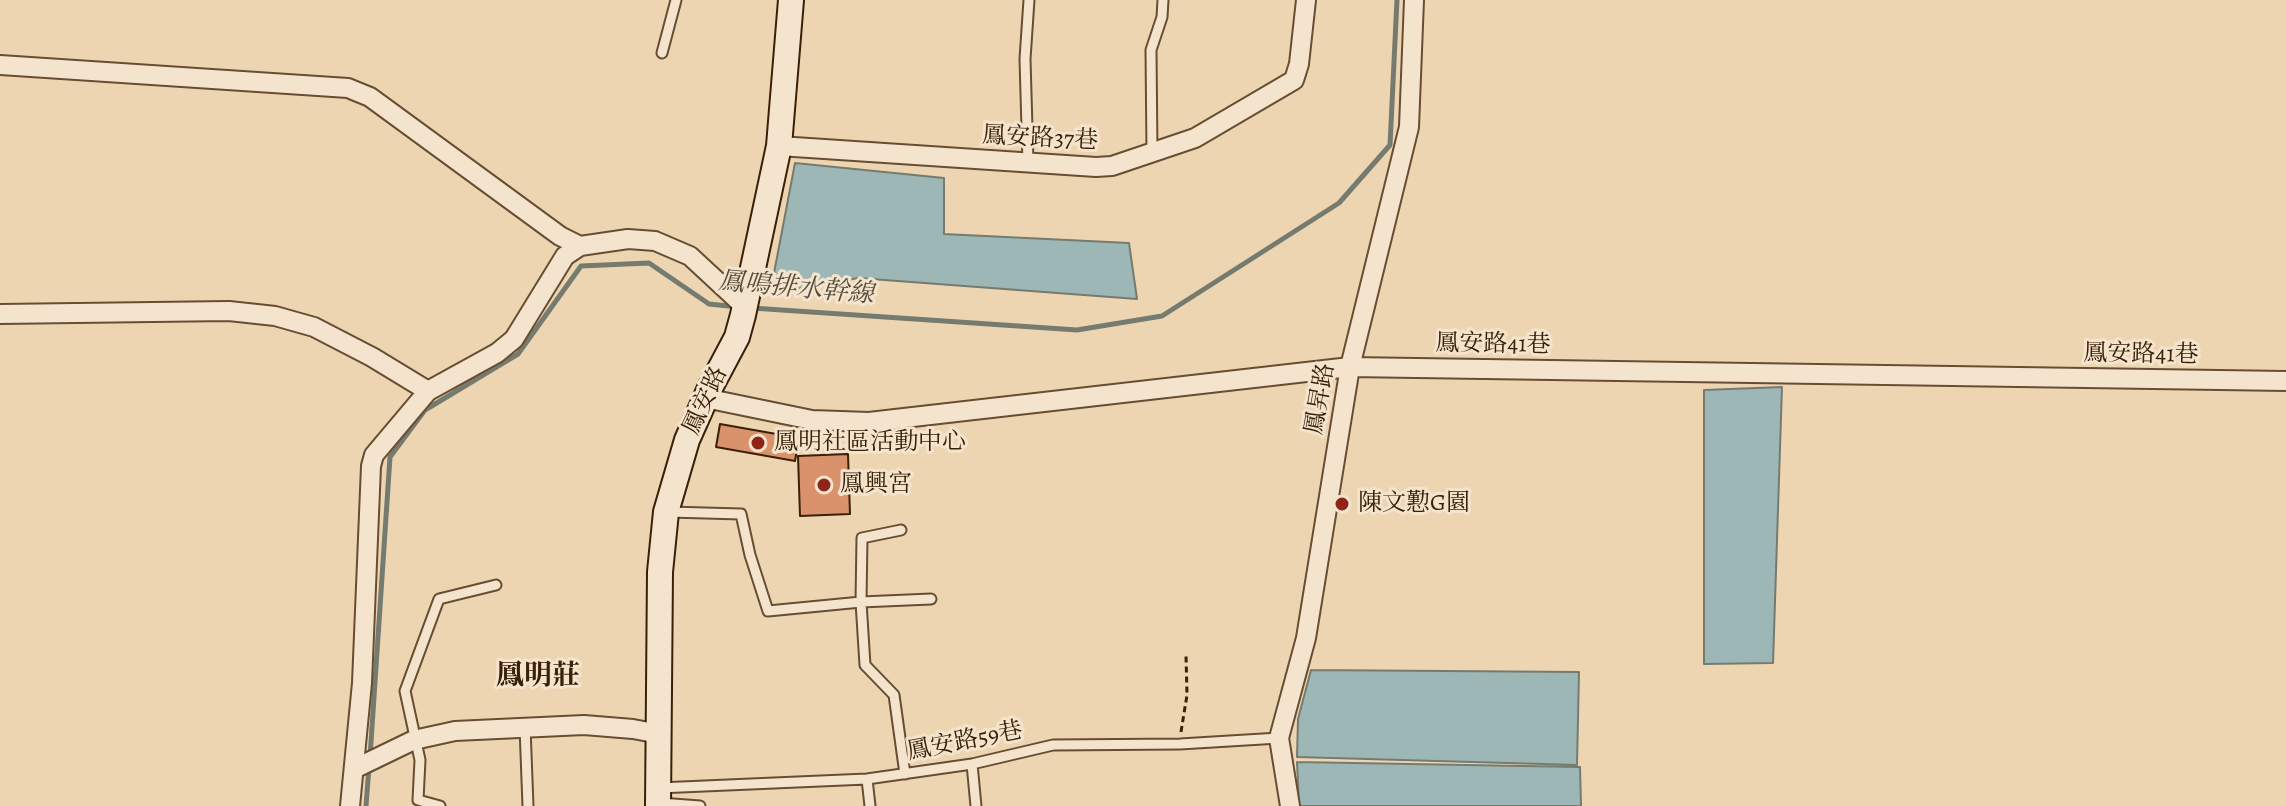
<!DOCTYPE html>
<html>
<head>
<meta charset="utf-8">
<style>
  body { margin:0 }
  canvas { display:block; background:#eed5b2 }
</style>
</head>
<body>
<canvas width="2286" height="806"></canvas>
<script>
const g = document.querySelector('canvas').getContext('2d');
g.lineJoin = 'round';
function fill(path, color) {
  g.fillStyle = color;
  g.fill(path, 'evenodd');
}
function toPath(rows) {
  const path = new Path2D();
  for (const r of rows) {
    path.moveTo(r[0], r[1]);
    for (let i = 2; i < r.length; i += 2) path.lineTo(r[i], r[i + 1]);
  }
  return path;
}
function trace(path, color, width, dash) {
  g.strokeStyle = color;
  g.lineWidth = width;
  g.lineCap = dash ? 'butt' : 'round';
  g.setLineDash(dash || []);
  g.stroke(path);
}
function drawText(font, color, halo, rows, align = 'center') {
  g.font = font + ' Alegreya,"Noto Serif TC",serif';
  g.lineWidth = 6;
  g.setLineDash([]);
  g.textBaseline = 'middle';
  g.strokeStyle = halo;
  g.fillStyle = color;
  for (const [text, x, y, turn = 0] of rows) {
    g.save();
    g.translate(x, y);
    g.rotate((+turn || 0) * Math.PI / 180);
    g.textAlign = isNaN(turn) ? turn : align;
    if (halo) g.strokeText(text, 0, 0);
    g.fillText(text, 0, 0);
    g.restore();
  }
}
const water = toPath([
  [795,163,944,178,944,234,1129,243,1137,299,858,278,770,294,795,163],
  [1782,387,1773,663,1704,664,1704,390,1782,387],
  [1311,670,1579,672,1577,765,1297,757,1298,719,1311,670],
  [1297,762,1580,767,1581,806,1299,806,1297,762]
]);
fill(water, '#9cb7b5');
trace(water, '#757b6f', 2);
trace(toPath([
  [752,308,1077,330,1162,316,1339,203,1390,145,1397,0],
  [370,757,390,457,425,410,518,354,581,266,649,263,709,304,738,307],
  [366,806,369,767]
]), '#757b6f', 5);
const building = toPath([
  [720,424,799,438,795,461,716,447,720,424],
  [848,454,850,514,800,516,798,456,848,454]
]);
fill(building, '#d9926b');
trace(building, '#3a2007', 2);
const lane = toPath([
  [662,53,676,0],
  [1152,153,1151,50,1162,17,1163,0],
  [1028,163,1025,59,1029,0],
  [669,512,741,514,750,555,768,611,861,602,931,599],
  [901,530,862,538,861,602,865,665,894,695,905,774],
  [525,727,528,806],
  [972,764,976,806],
  [867,779,870,806],
  [658,788,867,779,972,764,1053,745,1180,744,1279,738],
  [660,803,700,806],
  [440,806,418,800,420,760,405,691,439,599,496,585]
]);
const street = toPath([
  [0,65,348,88,370,97,560,236,580,246],
  [779,146,1096,167,1112,166,1195,138,1294,80,1299,64,1306,0],
  [0,314,229,311,275,316,314,327,372,357,428,391],
  [705,398,812,420,869,422,1350,367,2286,381],
  [354,769,414,740,455,731,584,725,633,729,649,732,658,737],
  [350,806,362,683,371,466,374,455,428,391,497,353,514,339,565,256,580,246,628,239,655,241,690,256,745,307],
  [1290,806,1279,738,1306,638,1350,367,1409,127,1414,0]
]);
const secondary = toPath([
  [658,806,660,572,666,512,687,440,711,386,737,337,743,315,779,146,791,0]
]);
trace(lane, '#674d32', 13);
trace(street, '#674d32', 22);
trace(secondary, '#3a2007', 28);
trace(toPath([
  [1181,732,1187,695,1186,655]
]), '#3a2007', 3, [6, 4]);
trace(lane, '#f4e4cd', 9);
trace(street, '#f4e4cd', 18);
trace(secondary, '#f4e4cd', 24);
for (const [x, y, r, color] of [
  [758,443,8,"#8f2418"],
  [824,485,8,"#8f2418"],
  [1342,504,8,"#8f2418"]
]) {
  const dot = new Path2D();
  dot.arc(x, y, r, 0, 2 * Math.PI);
  g.fillStyle = color;
  g.fill(dot);
  trace(dot, '#f4e4cd', 3);
}
drawText('24px', '#3a2007', '#f4e4cd', [
  ["鳳安路37巷",1040,139,3],
  ["鳳安路41巷",1493,345,1],
  ["鳳安路41巷",2141,355,1],
  ["鳳昇路",1321,399,-80],
  ["鳳安路",706,401,-65],
  ["鳳安路59巷",965,742,-11]
]);
drawText('24px', '#3a2007', '#f4e4cd', [
  ["鳳明社區活動中心",774,443],
  ["鳳興宮",840,485],
  ["陳文懃G園",1358,504]
], 'left');
drawText('italic 26px', '#574d3b', '#f4e4cd', [
  ["鳳鳴排水幹線",796,289,5]
]);
drawText('bold 28px', '#3a2007', '#f4e4cd', [
  ["鳳明莊",538,677]
]);
</script>
</body>
</html>
